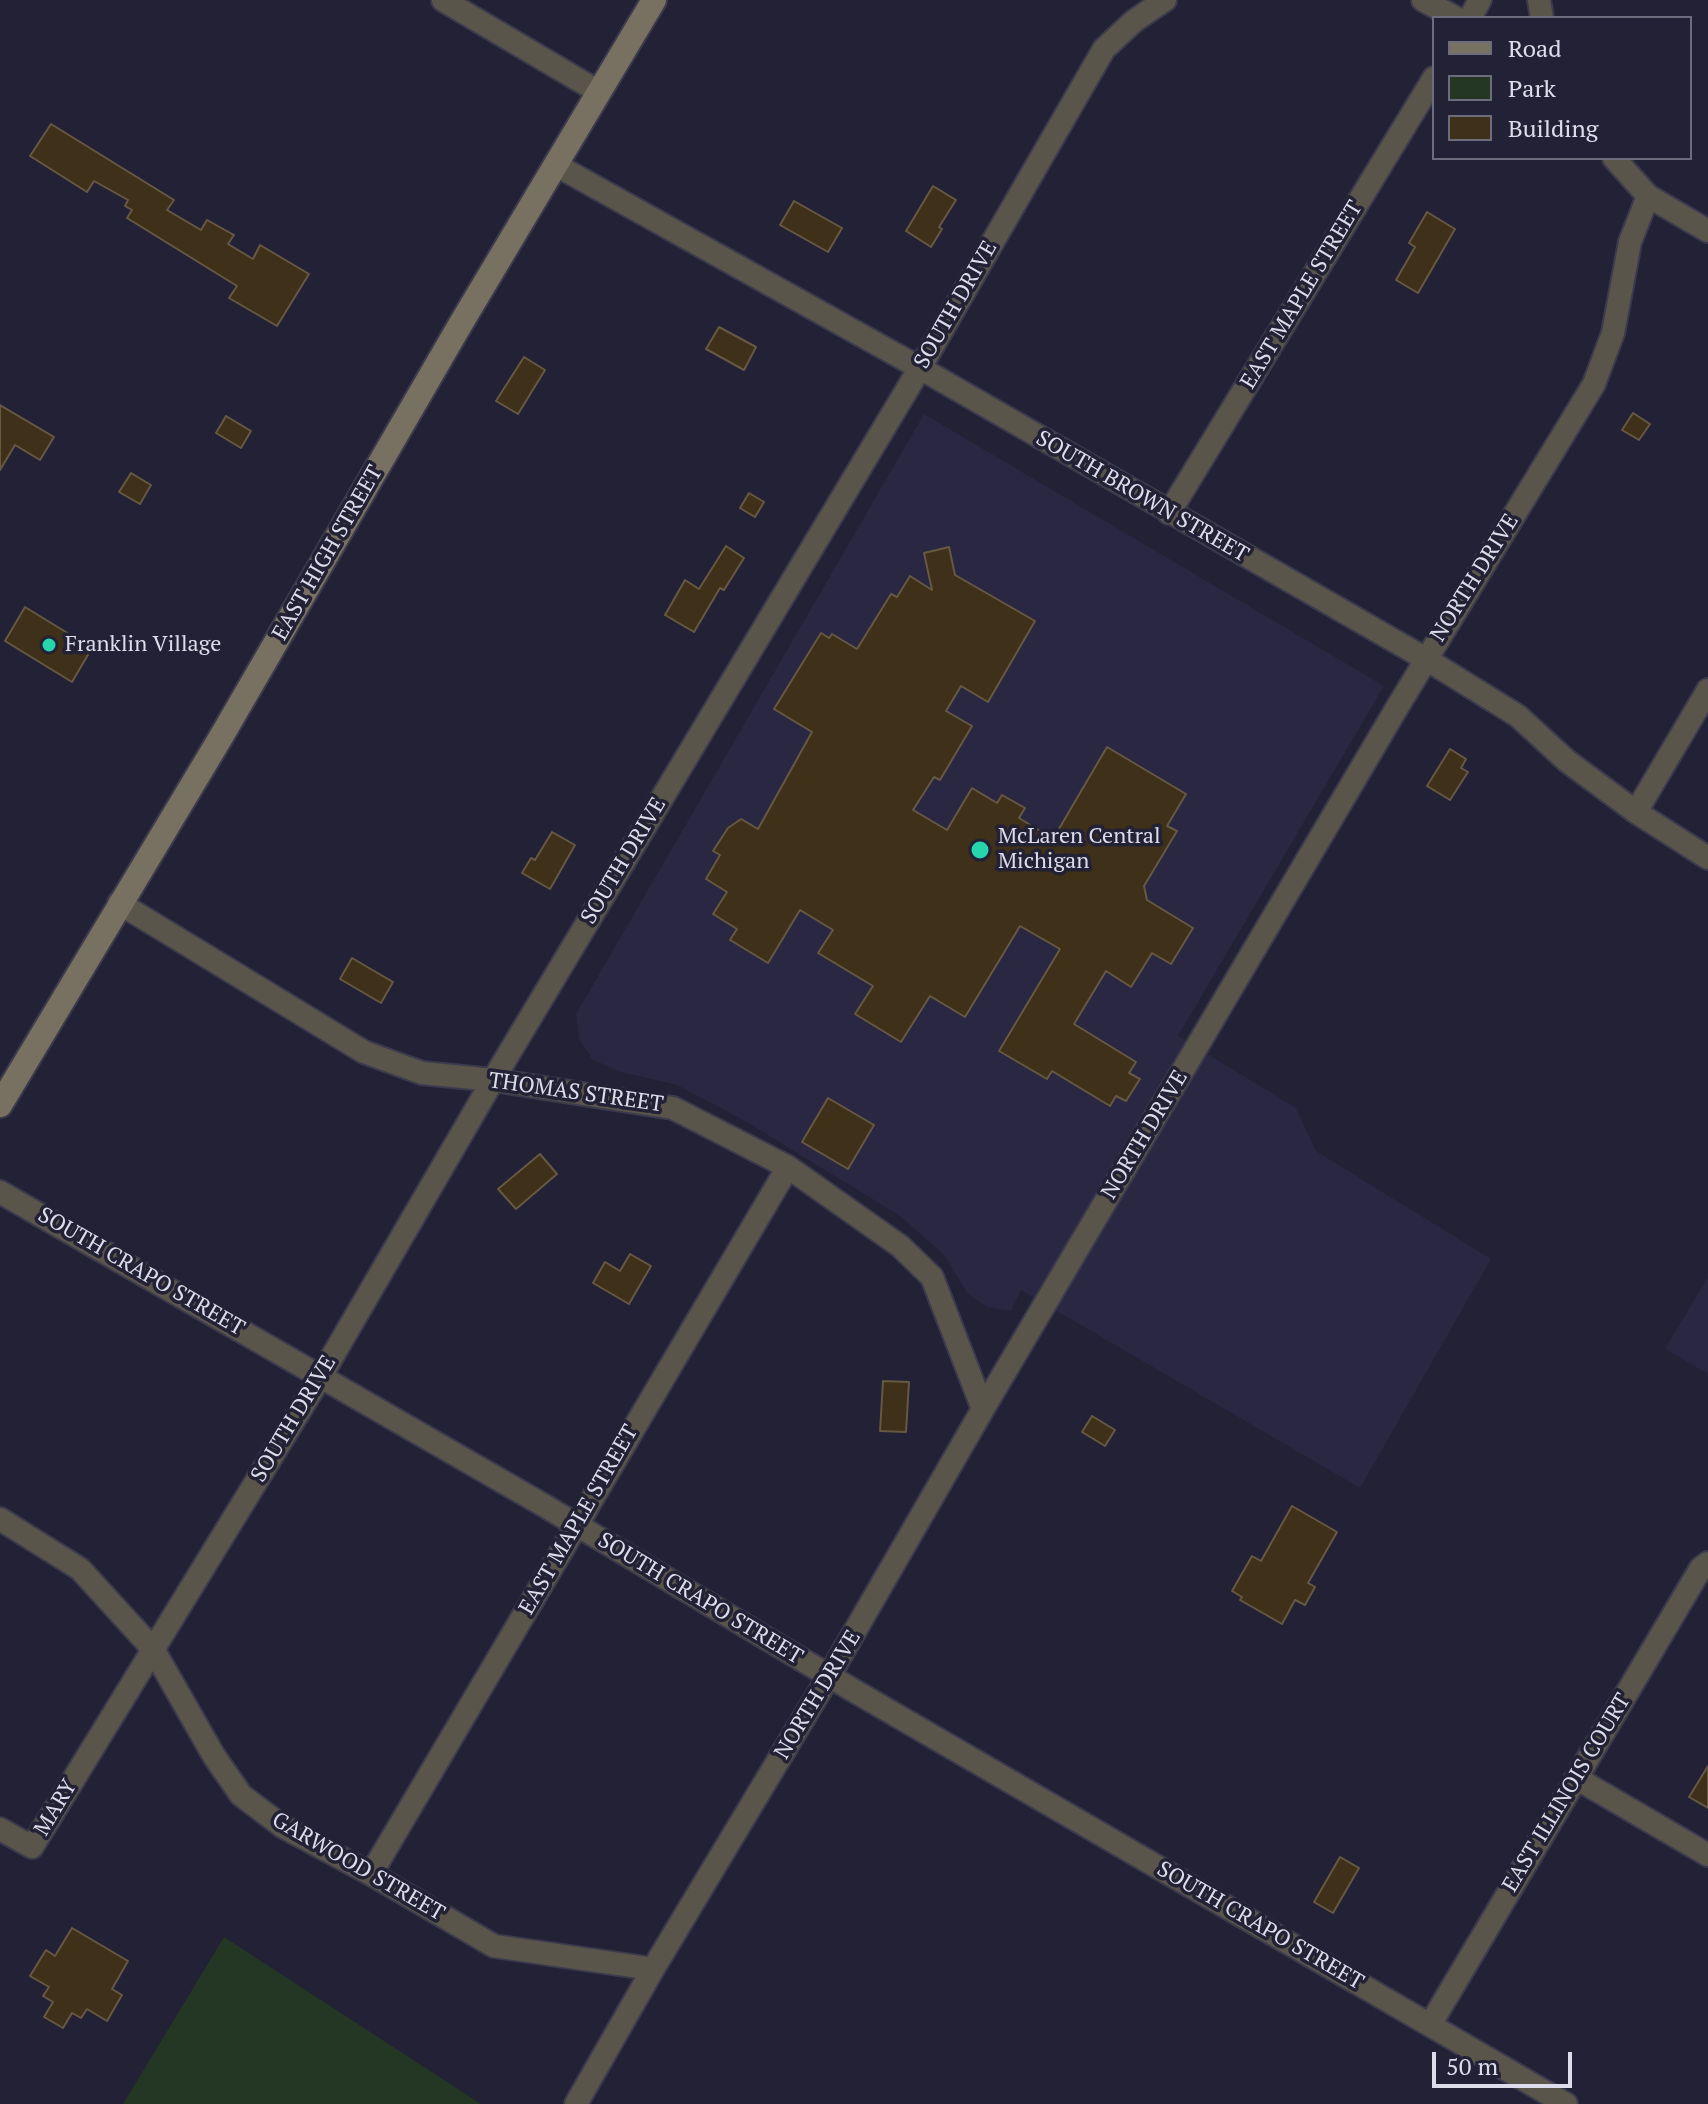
<!DOCTYPE html>
<html>
<head>
<meta charset="utf-8">
<style>
  body { margin:0 }
  #map { position:relative; width:1708px; height:2104px; overflow:hidden; background:#222135; font-family:"PT Serif",serif }
  canvas { display:block }
  .legend { position:absolute; left:1432px; top:16px; width:260px; height:144px; box-sizing:border-box; background:#222135; border:2px solid #6c6c7d; margin:0; padding:10px 14px; list-style:none; font-size:24px; color:#dcdcea }
  .legend li { display:flex; align-items:center; gap:16px; height:40px }
  .legend b { width:40px; border:2px solid #6c6c7d }
  .scale { position:absolute; left:1432px; top:2052px; width:140px; height:36px; box-sizing:border-box; border:4px solid #dcdcea; border-top:0; padding-left:10px; font-size:24px; line-height:28px; white-space:nowrap; color:#dcdcea; -webkit-text-stroke:6px #222135; paint-order:stroke }
</style>
</head>
<body>
<div id="map">
<canvas width="1708" height="2104"></canvas>
<ul class="legend">
<li><b style="height:10px;background:#787161"></b>Road</li>
<li><b style="height:22px;background:#243624"></b>Park</li>
<li><b style="height:22px;background:#3e3019"></b>Building</li>
</ul>
<div class="scale">50 m</div>
</div>
<script>
const g = document.querySelector('canvas').getContext('2d');
g.lineJoin = 'round';
function fill(path, color) {
  g.fillStyle = color;
  g.fill(path, 'evenodd');
}
function toPath(rows) {
  const path = new Path2D();
  for (const r of rows) {
    path.moveTo(r[0], r[1]);
    for (let i = 2; i < r.length; i += 2) path.lineTo(r[i], r[i + 1]);
  }
  return path;
}
function trace(path, color, width, dash) {
  g.strokeStyle = color;
  g.lineWidth = width;
  g.lineCap = dash ? 'butt' : 'round';
  g.setLineDash(dash || []);
  g.stroke(path);
}
function drawText(font, color, halo, rows, align = 'center') {
  g.font = font + ' "PT Serif",serif';
  g.lineWidth = 7;
  g.setLineDash([]);
  g.textBaseline = 'middle';
  g.strokeStyle = halo;
  g.fillStyle = color;
  for (const [text, x, y, turn = 0] of rows) {
    g.save();
    g.translate(x, y);
    g.rotate((+turn || 0) * Math.PI / 180);
    g.textAlign = isNaN(turn) ? turn : align;
    if (halo) g.strokeText(text, 0, 0);
    g.fillText(text, 0, 0);
    g.restore();
  }
}
fill(toPath([
  [924,414,1384,686,1178,1036,1296,1108,1316,1151,1491,1259,1360,1488,1021,1290,1011,1311,987,1307,967,1293,945,1256,900,1216,745,1121,677,1085,617,1071,592,1059,579,1039,576,1014],
  [1708,1277,1708,1374,1665,1349]
]), '#292742');
fill(toPath([
  [224,1937,481,2104,123,2104]
]), '#243624');
const building = toPath([
  [51,124,174,200,167,210,201,230,207,220,234,235,228,244,253,259,260,245,309,274,277,326,229,298,237,286,127,218,132,210,125,206,128,200,94,181,87,192,30,156,51,124],
  [933,186,956,200,939,227,942,229,931,247,906,231,933,186],
  [794,201,842,228,828,252,780,225,794,201],
  [1427,212,1455,229,1418,293,1396,280,1415,247,1409,243,1427,212],
  [719,327,756,347,744,370,706,349,719,327],
  [524,357,545,370,518,414,496,401,524,357],
  [0,405,54,437,40,460,15,445,0,470,0,405],
  [1633,413,1650,424,1639,440,1622,430,1633,413],
  [226,416,251,431,241,448,216,433,226,416],
  [131,473,151,485,140,504,119,492,131,473],
  [749,493,764,502,755,517,740,508,749,493],
  [726,546,744,558,724,590,720,588,694,632,665,615,685,580,699,589,726,546],
  [949,547,955,575,1035,621,988,702,961,686,946,711,972,726,940,780,934,777,913,810,947,830,972,788,997,803,1002,795,1025,808,1019,818,1053,839,1107,747,1186,794,1167,826,1177,831,1144,886,1147,900,1193,928,1171,964,1152,953,1131,987,1106,971,1074,1024,1136,1062,1129,1073,1140,1079,1126,1101,1116,1096,1110,1106,1052,1071,1047,1079,999,1051,1060,949,1020,926,965,1017,930,996,901,1042,855,1014,873,986,818,953,833,930,800,910,768,963,730,940,737,929,713,914,727,892,706,879,720,855,713,851,728,828,741,819,758,829,812,732,774,709,821,633,829,638,832,634,857,649,891,594,897,597,910,576,932,590,924,553,949,547],
  [25,607,92,648,72,682,5,641,25,607],
  [1450,749,1466,759,1461,768,1468,772,1450,800,1427,786,1450,749],
  [552,832,575,845,550,889,522,873,531,858,535,860,552,832],
  [352,958,393,982,381,1003,340,979,352,958],
  [828,1098,874,1125,848,1169,802,1142,828,1098],
  [540,1154,557,1174,516,1209,498,1189,540,1154],
  [630,1254,651,1266,629,1304,593,1283,605,1262,620,1271,630,1254],
  [883,1381,909,1382,906,1432,880,1431,883,1381],
  [1092,1416,1115,1430,1105,1446,1082,1432,1092,1416],
  [1292,1506,1337,1532,1308,1583,1315,1587,1305,1605,1295,1600,1282,1624,1240,1600,1242,1597,1232,1591,1252,1556,1261,1561,1292,1506],
  [1708,1766,1708,1808,1689,1797,1708,1766],
  [1340,1857,1359,1868,1333,1913,1314,1902,1340,1857],
  [72,1928,128,1961,112,1989,122,1995,107,2021,87,2009,81,2018,72,2013,63,2028,44,2017,53,2002,43,1996,49,1987,30,1976,46,1950,55,1956,72,1928]
]);
fill(building, '#3e3019');
trace(building, '#665842', 2);
const street = toPath([
  [443,0,599,92],
  [1423,0,1456,18],
  [1539,0,1542,18],
  [1470,18,1480,0],
  [556,165,920,368,1426,659,1518,716,1567,761,1636,812,1708,858],
  [1648,196,1708,231],
  [1169,513,1434,78],
  [1636,812,1708,690],
  [119,903,364,1052,422,1073,493,1080,673,1108,788,1167,900,1246,932,1277,983,1409],
  [0,1192,545,1506,851,1689,1566,2104],
  [0,1519,80,1569,153,1649,214,1756,241,1795,282,1826,371,1874,494,1946,653,1969],
  [1576,1778,1708,1855],
  [0,1829,32,1847,321,1376,493,1080,920,368,1104,49,1134,21,1165,0],
  [371,1874,788,1167],
  [1430,2025,1701,1568,1708,1563],
  [576,2104,653,1969,829,1676,983,1409,1398,706,1594,384,1613,333,1630,242,1648,196,1614,158]
]);
const secondary = toPath([
  [0,1105,221,737,460,325,654,0]
]);
trace(street, '#3c3b4e', 26);
trace(secondary, '#3c3b4e', 28);
trace(street, '#5a554b', 22);
trace(secondary, '#787161', 24);
for (const [x, y, r, color] of [
  [49,645,8,"#27d5ad"],
  [980,850,10,"#27d5ad"]
]) {
  const dot = new Path2D();
  dot.arc(x, y, r, 0, 2 * Math.PI);
  g.fillStyle = color;
  g.fill(dot);
  trace(dot, '#222135', 3);
}
drawText('22px', '#dcdcea', '#222135', [
  ["EAST MAPLE STREET",1302,295,-59],
  ["SOUTH DRIVE",956,305,-60],
  ["SOUTH BROWN STREET",1142,497,30],
  ["EAST HIGH STREET",328,553,-60],
  ["NORTH DRIVE",1475,578,-58],
  ["SOUTH DRIVE",624,861,-59],
  ["THOMAS STREET",576,1093,8],
  ["NORTH DRIVE",1145,1135,-59],
  ["SOUTH CRAPO STREET",141,1272,30],
  ["SOUTH DRIVE",294,1419,-59],
  ["EAST MAPLE STREET",579,1520,-60],
  ["SOUTH CRAPO STREET",700,1599,31],
  ["NORTH DRIVE",818,1695,-59],
  ["EAST ILLINOIS COURT",1567,1793,-59],
  ["MARY",56,1808,-59],
  ["GARWOOD STREET",358,1867,30],
  ["SOUTH CRAPO STREET",1260,1926,30]
]);
drawText('22px', '#dcdcea', '#222135', [
  ["Franklin Village",65,645],
  ["McLaren Central",998,837],
  ["Michigan",998,862]
], 'left');
</script>
</body>
</html>
